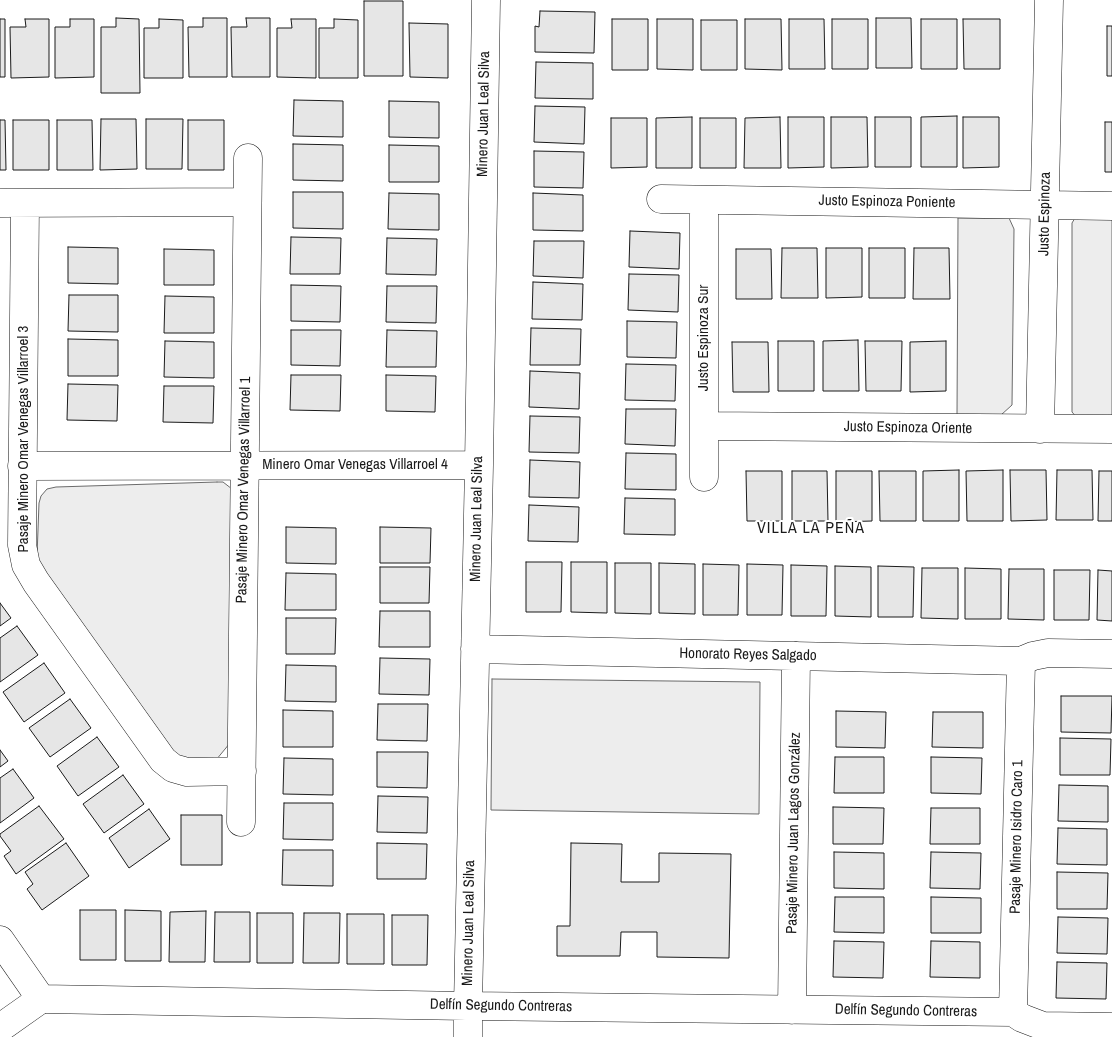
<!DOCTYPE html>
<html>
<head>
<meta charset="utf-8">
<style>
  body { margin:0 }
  canvas { display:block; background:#fff }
</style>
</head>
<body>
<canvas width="1112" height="1037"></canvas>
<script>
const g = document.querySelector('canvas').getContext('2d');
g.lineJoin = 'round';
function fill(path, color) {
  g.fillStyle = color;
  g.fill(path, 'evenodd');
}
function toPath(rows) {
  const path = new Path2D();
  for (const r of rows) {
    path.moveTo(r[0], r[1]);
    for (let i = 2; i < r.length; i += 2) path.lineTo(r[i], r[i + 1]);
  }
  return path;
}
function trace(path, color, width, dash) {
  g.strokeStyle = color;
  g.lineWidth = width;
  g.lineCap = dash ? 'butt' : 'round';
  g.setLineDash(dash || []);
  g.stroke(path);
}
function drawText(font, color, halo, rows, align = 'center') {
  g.font = font + ' "Archivo Narrow",sans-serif';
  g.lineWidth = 4;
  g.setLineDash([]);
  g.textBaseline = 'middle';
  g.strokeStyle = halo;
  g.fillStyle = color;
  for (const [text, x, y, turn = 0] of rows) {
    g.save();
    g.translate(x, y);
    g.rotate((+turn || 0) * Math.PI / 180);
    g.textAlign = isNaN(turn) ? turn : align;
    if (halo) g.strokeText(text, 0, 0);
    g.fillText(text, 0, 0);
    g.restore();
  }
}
const built = toPath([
  [1112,217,1112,419,1078,419,1072,412,1072,223,1075,218,1112,217],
  [958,218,1009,218,1014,229,1012,405,1001,415,957,415,958,218],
  [217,482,223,482,232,489,230,743,216,760,189,760,169,751,41,568,37,556,39,503,41,496,47,489,56,487,217,482],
  [492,679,760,682,759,814,491,810,492,679]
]);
fill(built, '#ededed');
trace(built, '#6a6a6a', 1);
const building = toPath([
  [364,1,403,1,403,76,364,76,364,1],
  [540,11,595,12,594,53,535,52,535,26,539,27,540,11],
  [116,18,139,19,140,93,101,93,101,27,116,27,116,18],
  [203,18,227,18,227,77,189,77,188,27,203,27,203,18],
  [246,18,270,18,270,77,232,77,231,27,247,27,246,18],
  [876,18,911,18,912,68,876,68,876,18],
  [0,19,5,19,5,77,0,77,0,19],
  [25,19,49,19,49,77,11,78,10,27,26,27,25,19],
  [70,19,94,19,94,77,55,78,55,27,70,27,70,19],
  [159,19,183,20,183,78,144,78,144,28,159,28,159,19],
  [291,19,316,19,316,78,277,77,277,28,292,28,291,19],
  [334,19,358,20,358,78,319,78,319,28,334,28,334,19],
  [612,19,648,19,648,70,612,70,612,19],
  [657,19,693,19,693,70,657,69,657,19],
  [745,19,781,19,782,70,745,69,745,19],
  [789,19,824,19,825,69,789,69,789,19],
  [832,19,868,19,868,69,832,69,832,19],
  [921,19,957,19,957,69,921,69,921,19],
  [963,19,1000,19,1000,69,964,69,963,19],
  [701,20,737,20,737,70,701,70,701,20],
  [409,23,448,24,448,78,410,77,409,23],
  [1107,26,1112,26,1112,76,1107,76,1107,26],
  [536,62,593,63,593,99,535,98,536,62],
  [294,100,343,101,343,137,293,136,294,100],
  [389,101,439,102,439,138,389,137,389,101],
  [535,106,585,107,584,144,534,142,535,106],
  [957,116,957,167,921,167,921,117,957,116],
  [692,117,692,168,656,168,656,118,692,117],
  [780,117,781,168,744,168,745,118,780,117],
  [788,117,824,117,824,167,788,168,788,117],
  [831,117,867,117,868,167,831,168,831,117],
  [875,117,911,117,911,167,875,167,875,117],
  [963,117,999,117,999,167,963,168,963,117],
  [611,118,647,118,647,167,611,168,611,118],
  [700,118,736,118,736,168,700,168,700,118],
  [101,119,136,119,137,169,100,170,101,119],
  [146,119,183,119,182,169,146,169,146,119],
  [0,120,5,120,6,170,0,170,0,120],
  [13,120,49,120,49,170,13,170,13,120],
  [57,120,92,120,93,170,57,170,57,120],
  [188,120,224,120,224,170,188,170,188,120],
  [1105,122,1112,122,1112,172,1105,172,1105,122],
  [293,144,343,145,343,181,293,180,293,144],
  [389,145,439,146,439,182,389,182,389,145],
  [534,151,584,152,583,188,534,187,534,151],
  [293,192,343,192,343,229,293,228,293,192],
  [389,193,439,194,439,230,388,229,389,193],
  [533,193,583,195,583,231,533,230,533,193],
  [630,231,680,233,679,269,629,267,630,231],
  [291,237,341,238,340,274,290,274,291,237],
  [387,238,437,239,436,275,386,274,387,238],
  [534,241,584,241,583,278,533,276,534,241],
  [68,247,118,248,118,284,68,283,68,247],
  [782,248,817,248,818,298,781,298,782,248],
  [826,248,862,248,862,297,826,298,826,248],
  [869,248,905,248,905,298,869,298,869,248],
  [914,248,949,248,950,299,913,299,914,248],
  [164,249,214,250,214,285,164,285,164,249],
  [736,249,771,249,772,299,736,299,736,249],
  [629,274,679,275,678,312,628,310,629,274],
  [533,282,583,284,582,320,532,319,533,282],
  [291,285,341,286,340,322,291,321,291,285],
  [387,286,437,286,436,323,386,322,387,286],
  [69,295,118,295,118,332,68,331,69,295],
  [165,296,214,297,214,333,164,333,165,296],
  [627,321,677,322,676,358,627,357,627,321],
  [531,328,581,329,580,365,530,365,531,328],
  [291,330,341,330,340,366,291,365,291,330],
  [387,330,437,331,436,367,386,367,387,330],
  [68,339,118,340,118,376,68,376,68,339],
  [858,340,859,391,823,391,823,341,858,340],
  [165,341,214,342,214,378,164,377,165,341],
  [778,341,814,341,814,391,778,391,778,341],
  [865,341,902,341,901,391,866,391,865,341],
  [946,341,946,391,910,392,910,342,946,341],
  [732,342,768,342,769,392,733,392,732,342],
  [626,364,676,365,675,401,625,400,626,364],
  [530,371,580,373,579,409,529,407,530,371],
  [291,375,341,375,340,411,290,410,291,375],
  [386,375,436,376,435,412,386,411,386,375],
  [68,384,118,385,117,421,67,420,68,384],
  [164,386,214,386,213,423,163,422,164,386],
  [626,409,676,409,675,446,625,444,626,409],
  [530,416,580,417,579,453,529,452,530,416],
  [626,453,676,454,676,490,625,489,626,453],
  [530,460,580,462,579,498,529,497,530,460],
  [959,470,959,521,923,521,923,471,959,470],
  [1003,470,1003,521,967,521,966,471,1003,470],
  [1010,470,1046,470,1047,520,1011,521,1010,470],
  [1057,470,1092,470,1093,520,1056,520,1057,470],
  [746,471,782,471,782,521,747,521,746,471],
  [792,471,827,471,828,521,792,521,792,471],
  [836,471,872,471,872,521,836,522,836,471],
  [879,471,916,471,916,521,880,521,879,471],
  [1099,471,1112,471,1112,521,1098,521,1099,471],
  [625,498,675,499,675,535,624,534,625,498],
  [529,505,579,507,578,542,528,541,529,505],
  [286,527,336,528,336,564,286,563,286,527],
  [380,527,431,528,430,563,380,563,380,527],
  [526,562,562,562,561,612,526,612,526,562],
  [571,562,607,562,607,613,571,612,571,562],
  [615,563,651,563,651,614,615,613,615,563],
  [659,563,695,564,695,614,659,613,659,563],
  [703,564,739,565,738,615,703,615,703,564],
  [747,564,783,565,782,615,747,615,747,564],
  [791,565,827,566,826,616,791,616,791,565],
  [835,566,871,567,871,617,835,616,835,566],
  [878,566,914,567,913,617,878,617,878,566],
  [380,567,430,567,429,603,380,603,380,567],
  [922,568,958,568,958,619,921,618,922,568],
  [965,568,1001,569,1001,619,965,619,965,568],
  [1009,569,1044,569,1044,620,1008,619,1009,569],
  [1054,570,1090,570,1089,620,1054,620,1054,570],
  [1098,570,1112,571,1112,621,1097,620,1098,570],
  [286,573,336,574,336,610,285,610,286,573],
  [0,603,11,618,0,626,0,603],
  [380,611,430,611,430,647,379,647,380,611],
  [286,618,336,618,335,654,286,654,286,618],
  [17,626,38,655,0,682,0,638,17,626],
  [380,658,430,659,429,695,379,694,380,658],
  [44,663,65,693,24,722,3,692,44,663],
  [286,665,336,666,336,702,285,701,286,665],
  [1061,696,1112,696,1111,733,1061,732,1061,696],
  [70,699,91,728,50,757,29,728,70,699],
  [378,704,428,704,427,741,377,740,378,704],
  [283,710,333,711,333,747,283,747,283,710],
  [836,711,886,712,885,748,836,747,836,711],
  [933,712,983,712,983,748,932,747,933,712],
  [97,737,119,767,78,796,57,766,97,737],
  [1060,738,1111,739,1110,775,1060,775,1060,738],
  [0,750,8,761,0,767,0,750],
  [377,752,428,752,427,788,377,787,377,752],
  [835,757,884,757,884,793,834,793,835,757],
  [931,757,982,758,981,794,931,793,931,757],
  [284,758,333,759,333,795,283,794,284,758],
  [13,769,34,798,0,823,0,778,13,769],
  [123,775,144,804,104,833,83,804,123,775],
  [1059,785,1108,786,1108,822,1058,821,1059,785],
  [378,796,428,797,427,833,377,832,378,796],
  [284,803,333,803,333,840,283,839,284,803],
  [39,806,64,839,16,874,4,856,11,851,0,836,0,834,39,806],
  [833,807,884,808,883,844,833,844,833,807],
  [931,808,980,808,980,844,930,844,931,808],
  [149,809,170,839,129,868,109,838,149,809],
  [181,815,222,815,222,865,181,865,181,815],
  [1058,828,1107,829,1107,865,1057,864,1058,828],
  [66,843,89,876,42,910,27,889,33,884,25,872,66,843],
  [377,843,427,844,426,879,377,879,377,843],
  [571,843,622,844,621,882,659,882,659,853,731,854,729,958,657,957,657,932,621,932,620,956,557,956,557,926,570,926,571,843],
  [283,850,333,850,333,886,282,885,283,850],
  [834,852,884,853,884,889,834,888,834,852],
  [931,852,981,853,980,889,930,888,931,852],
  [1057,872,1108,873,1107,909,1057,909,1057,872],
  [835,897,884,897,884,933,834,932,835,897],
  [931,897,981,898,981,933,931,933,931,897],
  [80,910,116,910,116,960,80,960,80,910],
  [125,910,161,911,161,961,125,961,125,910],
  [206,911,205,962,169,962,170,912,206,911],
  [215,912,250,912,250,962,214,962,215,912],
  [257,913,293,913,293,963,257,963,257,913],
  [304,913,340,913,339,963,303,963,304,913],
  [347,914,384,914,384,964,347,964,347,914],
  [392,915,428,915,427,965,392,965,392,915],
  [1058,917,1108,918,1107,954,1057,953,1058,917],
  [834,941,884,942,883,978,833,977,834,941],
  [931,941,980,942,980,978,930,977,931,941],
  [1057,962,1107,963,1106,999,1056,998,1057,962]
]);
fill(building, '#e6e6e6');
trace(building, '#1a1a1a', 1);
const minor = toPath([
  [486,0,479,465,468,1006,1013,1012],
  [661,199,1112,206],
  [704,200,704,477],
  [0,203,247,202],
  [25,203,22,545,26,565,36,582,163,760,173,768,187,772,242,771],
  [705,426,1112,429],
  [1040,429,1049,0],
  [22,466,479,465],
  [475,649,1021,661,1033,656,1048,653,1112,654],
  [241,822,248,158],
  [792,1010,796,656],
  [1013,1012,1021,661],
  [1013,1012,1022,1018,1043,1026,1112,1027],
  [0,1028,41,999]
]);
const tertiary = toPath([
  [0,940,41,999,468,1006,468,1037]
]);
trace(minor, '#1a1a1a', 29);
trace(tertiary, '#1a1a1a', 29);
trace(minor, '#fff', 28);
trace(tertiary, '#fff', 28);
drawText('15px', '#1a1a1a', '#fff', [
  ["Minero Juan Leal Silva",484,114,-89],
  ["Justo Espinoza Poniente",887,202,1],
  ["Justo Espinoza",1045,214,-89],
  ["Justo Espinoza Sur",704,338,-90],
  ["Justo Espinoza Oriente",908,428,1],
  ["Pasaje Minero Omar Venegas Villarroel 3",24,439,-90],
  ["Minero Omar Venegas Villarroel 4",355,465],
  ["Pasaje Minero Omar Venegas Villarroel 1",244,490,-89],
  ["Minero Juan Leal Silva",477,519,-89],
  ["Honorato Reyes Salgado",748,655,1],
  ["Pasaje Minero Juan Lagos González",794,833,-89],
  ["Pasaje Minero Isidro Caro 1",1017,837,-89],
  ["Minero Juan Leal Silva",469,923,-89],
  ["Delfín Segundo Contreras",501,1006,1],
  ["Delfín Segundo Contreras",906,1011,1]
]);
g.letterSpacing = '1px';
drawText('16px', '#1a1a1a', '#fff', [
  ["VILLA LA PEÑA",811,529]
]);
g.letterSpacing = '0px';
</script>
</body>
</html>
